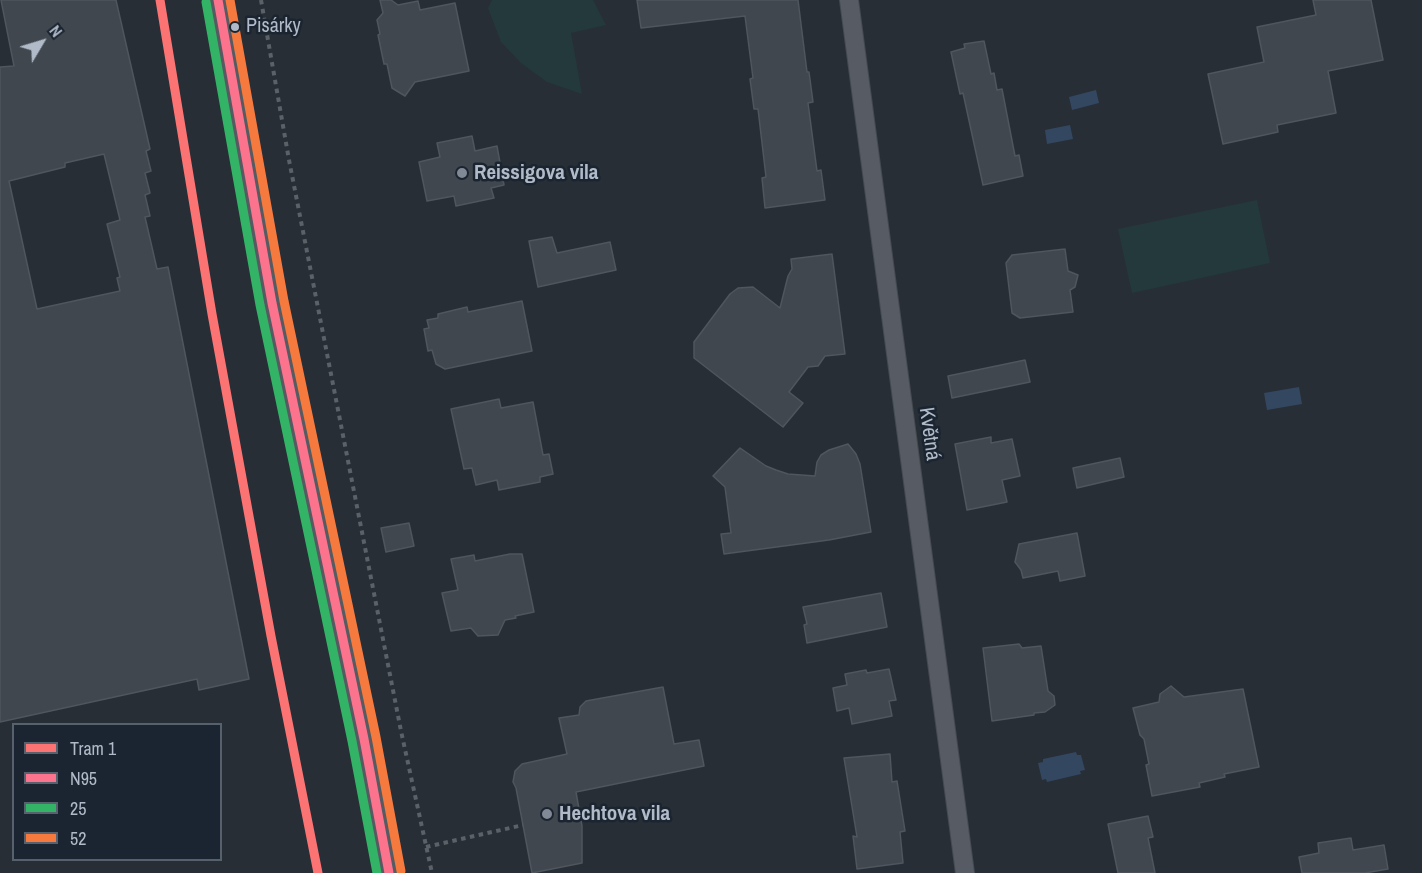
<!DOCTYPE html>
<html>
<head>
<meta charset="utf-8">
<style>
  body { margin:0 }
  #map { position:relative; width:1422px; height:873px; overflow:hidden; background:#272e36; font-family:"Archivo Narrow",sans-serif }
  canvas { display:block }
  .legend { position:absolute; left:12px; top:723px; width:210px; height:138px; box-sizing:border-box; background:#1b2531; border:2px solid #57616d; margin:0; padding:8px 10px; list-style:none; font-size:18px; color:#b0bac8 }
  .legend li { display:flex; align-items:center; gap:12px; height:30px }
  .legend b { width:30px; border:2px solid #57616d }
  .north { position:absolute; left:12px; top:12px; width:60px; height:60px; -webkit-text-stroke:4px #1b2531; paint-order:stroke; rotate:52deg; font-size:16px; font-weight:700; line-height:24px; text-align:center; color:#b0bac8 }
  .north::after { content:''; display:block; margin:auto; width:21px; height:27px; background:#b0bac8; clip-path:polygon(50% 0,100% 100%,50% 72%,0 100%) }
</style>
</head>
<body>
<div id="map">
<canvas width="1422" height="873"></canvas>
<ul class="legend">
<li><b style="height:8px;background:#fb7373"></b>Tram 1</li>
<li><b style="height:8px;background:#fc738d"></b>N95</li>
<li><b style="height:8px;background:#33b366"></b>25</li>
<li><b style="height:8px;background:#f6793e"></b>52</li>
</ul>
<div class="north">N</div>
</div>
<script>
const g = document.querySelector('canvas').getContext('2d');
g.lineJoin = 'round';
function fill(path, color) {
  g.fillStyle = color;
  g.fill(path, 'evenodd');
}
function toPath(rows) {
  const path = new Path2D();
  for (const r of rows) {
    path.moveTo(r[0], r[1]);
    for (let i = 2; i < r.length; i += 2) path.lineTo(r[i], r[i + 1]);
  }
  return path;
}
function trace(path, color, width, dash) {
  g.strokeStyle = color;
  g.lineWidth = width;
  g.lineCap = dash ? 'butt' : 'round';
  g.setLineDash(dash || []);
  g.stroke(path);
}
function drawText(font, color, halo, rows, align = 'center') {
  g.font = font + ' "Archivo Narrow",sans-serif';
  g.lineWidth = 5;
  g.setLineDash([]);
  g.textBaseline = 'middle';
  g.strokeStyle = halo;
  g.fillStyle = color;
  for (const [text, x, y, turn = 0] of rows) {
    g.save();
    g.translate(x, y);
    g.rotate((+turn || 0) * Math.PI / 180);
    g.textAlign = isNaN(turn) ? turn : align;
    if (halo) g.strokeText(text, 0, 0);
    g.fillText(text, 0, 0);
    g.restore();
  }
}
fill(toPath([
  [492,0,593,0,606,25,571,33,582,94,547,82,521,63,501,42,488,8],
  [1257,200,1270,263,1132,293,1118,229]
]), '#24393c');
fill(toPath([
  [1096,90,1099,103,1072,110,1069,97],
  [1070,125,1073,139,1047,144,1045,130],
  [1299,387,1302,404,1267,410,1264,393],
  [1076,752,1077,755,1081,755,1085,770,1080,771,1081,774,1047,782,1046,779,1042,780,1038,763,1043,762,1043,759]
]), '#344760');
const building = toPath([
  [1,0,116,0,150,149,146,151,151,171,145,173,150,193,145,195,150,216,145,217,157,269,168,267,249,679,199,690,197,679,0,722,0,67,14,66,1,0],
  [104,154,120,220,107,224,120,277,117,278,120,291,37,309,9,181,65,167,65,163,104,154],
  [380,0,391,0,398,5,418,1,420,10,455,3,469,71,415,82,405,96,392,88,387,64,384,64,378,35,380,34,377,20,383,13,380,0],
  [637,0,798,0,807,72,809,72,813,102,808,103,817,171,821,170,825,200,765,208,762,178,766,177,758,109,754,109,750,79,753,78,745,16,641,28,637,0],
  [1313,0,1371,0,1383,60,1328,71,1336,113,1277,125,1278,132,1223,144,1208,74,1264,62,1257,27,1316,15,1313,0],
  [984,41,991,74,994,73,997,90,1002,89,1015,156,1019,155,1023,176,983,185,963,93,960,94,951,52,965,48,964,44,984,41],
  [472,136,475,151,497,146,504,185,491,188,494,198,456,206,454,196,427,201,419,162,440,157,437,143,472,136],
  [552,237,557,253,610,242,616,270,538,287,529,241,552,237],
  [1065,249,1068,271,1078,275,1075,287,1070,290,1073,312,1020,318,1012,313,1006,263,1012,255,1065,249],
  [832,254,845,354,825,356,818,366,808,367,789,392,803,403,783,427,694,358,694,342,730,294,738,288,753,287,780,308,788,276,792,269,791,259,832,254],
  [522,301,532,351,445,369,436,364,432,350,428,351,424,329,429,328,427,320,438,318,438,314,467,307,468,312,522,301],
  [1025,360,1030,382,952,398,948,376,1025,360],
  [499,399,501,408,533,402,543,455,549,454,553,474,540,477,540,482,499,490,497,480,476,485,472,468,464,469,451,409,499,399],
  [991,437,991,443,1012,439,1020,476,1002,480,1007,502,967,510,955,444,991,437],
  [848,444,856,454,860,464,871,532,829,540,724,554,721,534,731,533,725,487,713,476,740,448,766,466,776,470,788,474,815,476,817,462,821,455,829,450,848,444],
  [1120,458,1124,477,1077,488,1073,468,1120,458],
  [409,523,414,546,386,552,381,528,409,523],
  [1077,533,1085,576,1060,581,1058,571,1023,578,1021,570,1015,562,1019,544,1077,533],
  [510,554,522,554,534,612,515,616,516,618,505,620,498,635,478,636,471,628,451,631,442,593,458,590,451,559,474,555,475,561,510,554],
  [881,593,887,627,807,643,804,625,807,624,803,607,881,593],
  [1019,644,1022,648,1041,646,1048,691,1054,696,1055,705,1045,712,1034,713,1034,715,992,721,983,648,1019,644],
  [889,669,896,700,889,701,892,716,852,724,849,708,837,711,833,688,847,685,845,674,866,670,867,673,889,669],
  [1171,686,1184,697,1243,689,1259,767,1224,774,1225,777,1199,783,1200,787,1152,796,1146,765,1149,764,1144,739,1140,735,1133,708,1159,702,1160,694,1171,686],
  [663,687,674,744,699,740,704,766,576,792,582,826,582,863,532,873,516,788,513,782,515,771,522,764,567,754,559,718,579,715,580,707,586,701,663,687],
  [890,754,892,782,897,781,905,831,900,832,903,863,857,869,853,836,857,837,844,758,890,754],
  [1148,816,1153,837,1148,838,1155,873,1118,873,1108,824,1148,816],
  [1351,838,1353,850,1384,845,1388,869,1365,873,1302,873,1299,857,1319,853,1318,843,1351,838]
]);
fill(building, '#41474e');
trace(building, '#4f565e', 1.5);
const street = toPath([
  [849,0,965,873]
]);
const secondary = toPath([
  [218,0,272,303,364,739,389,873]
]);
trace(street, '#454a51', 20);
trace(secondary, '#454a51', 28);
trace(toPath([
  [261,0,289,160,401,731,432,873],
  [426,847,523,825]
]), '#5a6167', 4, [4.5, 4.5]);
trace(street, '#575c64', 18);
trace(secondary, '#565b62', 26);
trace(toPath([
  [218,0,272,303,364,739,389,873]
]), '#fc738d', 9);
trace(toPath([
  [206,2,260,305,352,741,377,873]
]), '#33b366', 9);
trace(toPath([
  [230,0,284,301,376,737,401,871]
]), '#f6793e', 9);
trace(toPath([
  [160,0,212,314,271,636,318,873]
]), '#fb7373', 9);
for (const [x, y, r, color] of [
  [235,27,5,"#b0bac8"],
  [462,173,6,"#808995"],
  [547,814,6,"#808995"]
]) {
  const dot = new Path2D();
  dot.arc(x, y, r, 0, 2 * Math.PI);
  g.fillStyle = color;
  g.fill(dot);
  trace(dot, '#1b2531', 2);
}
drawText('20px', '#b0bac8', '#1b2531', [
  ["Pisárky",246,27]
], 'left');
drawText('bold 21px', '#b0bac8', '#1b2531', [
  ["Reissigova vila",474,173],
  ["Hechtova vila",559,814]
], 'left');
drawText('21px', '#b0bac8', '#1b2531', [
  ["Květná",929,434,82]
]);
</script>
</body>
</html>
